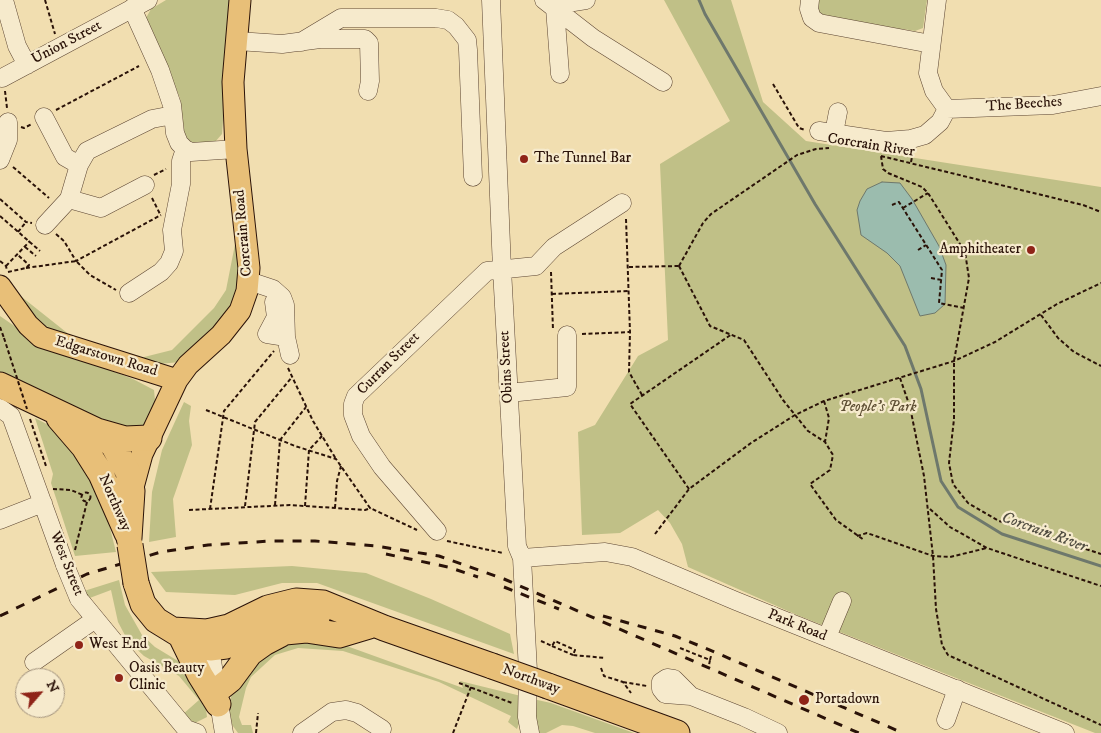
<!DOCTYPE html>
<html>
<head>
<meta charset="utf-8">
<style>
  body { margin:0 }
  #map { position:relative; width:1101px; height:733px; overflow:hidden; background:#f1deb0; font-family:"IM FELL DW Pica",serif }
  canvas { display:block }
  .north { position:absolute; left:15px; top:668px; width:50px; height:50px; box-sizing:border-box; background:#f6eacc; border:1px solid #a4947e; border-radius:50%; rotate:63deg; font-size:14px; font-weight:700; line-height:20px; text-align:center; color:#2a1208 }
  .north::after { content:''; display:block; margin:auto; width:18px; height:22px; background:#8f2418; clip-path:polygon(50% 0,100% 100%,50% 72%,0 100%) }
</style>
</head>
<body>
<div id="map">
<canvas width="1101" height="733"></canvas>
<div class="north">N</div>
</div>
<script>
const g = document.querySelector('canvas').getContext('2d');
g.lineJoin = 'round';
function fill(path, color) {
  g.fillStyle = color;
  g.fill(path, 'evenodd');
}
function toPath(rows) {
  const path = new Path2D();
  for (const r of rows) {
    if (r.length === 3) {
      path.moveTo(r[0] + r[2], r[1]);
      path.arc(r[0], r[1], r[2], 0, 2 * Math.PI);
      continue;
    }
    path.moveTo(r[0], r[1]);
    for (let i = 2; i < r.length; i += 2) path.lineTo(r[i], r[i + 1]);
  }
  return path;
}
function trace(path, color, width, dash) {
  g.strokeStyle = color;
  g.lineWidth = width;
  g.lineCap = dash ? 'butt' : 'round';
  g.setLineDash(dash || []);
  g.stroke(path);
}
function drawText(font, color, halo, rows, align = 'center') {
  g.font = font + ' "IM FELL DW Pica",serif';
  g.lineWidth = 4.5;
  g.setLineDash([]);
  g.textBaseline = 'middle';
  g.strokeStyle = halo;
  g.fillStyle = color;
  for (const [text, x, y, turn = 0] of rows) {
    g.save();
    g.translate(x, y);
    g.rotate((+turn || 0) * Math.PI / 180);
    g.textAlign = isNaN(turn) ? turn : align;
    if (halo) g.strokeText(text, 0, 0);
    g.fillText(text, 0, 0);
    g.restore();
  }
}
fill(toPath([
  [166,0,232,0,222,134,215,142,191,144,185,138,180,98,146,18,151,9],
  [664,0,731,0,763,102,806,141,1101,187,1101,733,1095,733,797,615,688,567,682,544,670,523,658,510,620,533,582,535,578,432,595,425,638,356,668,340,660,164,730,121],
  [816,0,927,0,923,28,915,31,903,29,901,33,819,17],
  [238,229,244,288,232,314,180,362,159,364,136,359,172,350,214,308,226,290],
  [8,286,71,336,113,349,90,348,41,327],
  [0,316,39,343,133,379,154,390,156,410,145,427,101,426,0,375],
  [184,402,191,406,189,421,192,445,173,499,176,537,149,542,152,492,162,450],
  [35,418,66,434,100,488,116,552,75,556,51,483,53,474],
  [292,566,366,573,431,599,510,634,514,654,317,583,282,583,235,595,166,592,151,572],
  [119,580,125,605,142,635,155,647,183,664,205,701,207,717,195,723,182,715,199,700,179,676,144,656,128,641,118,622,111,590,87,599,84,591],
  [277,638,344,645,463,688,460,681,521,696,522,716,517,729,508,722,511,716,439,682,343,651,298,648,275,655,251,677,246,688,239,717,242,725,251,725,253,733,238,733,230,722,228,711,234,683],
  [533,699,551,703,634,733,595,733,573,726,562,725,546,733,539,733,532,721]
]), '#c0c087');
const water = toPath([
  [882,182,900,183,912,199,939,246,946,265,945,304,935,313,920,316,900,266,887,253,861,235,857,210,860,201,867,189,882,182]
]);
fill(water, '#9bbcae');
trace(water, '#6e786c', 1);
trace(toPath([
  [699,0,705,14,815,204,905,346,921,389,941,481,958,507,1002,534,1101,566]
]), '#6e786c', 3);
const minor = toPath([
  [4,0,17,46,27,65],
  [491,0,502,269,517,546,522,558,528,671,527,717,530,733],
  [544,0,593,38,663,82],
  [810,0,809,9,812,18,819,23,931,44],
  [937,0,928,73,934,91,947,109,1053,105,1101,96],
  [132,8,160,70,172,105,175,133,179,143,185,149,191,152,236,149],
  [237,41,282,44,320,39,365,39,369,43,370,81,368,91],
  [301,42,341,18,436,18,448,20,456,26,467,40,468,50,473,177],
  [560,74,555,8,561,4,586,0],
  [2,78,148,0],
  [44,117,65,157,79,165],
  [819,131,886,141,911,139,925,135,940,122,947,109],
  [834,133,838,112],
  [0,160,8,140,8,122],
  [69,199,101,208,145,185],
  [45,225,69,199,79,165,87,151,152,119,173,115],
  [249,281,273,289,282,297,285,305,286,337,290,355],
  [129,293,161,272,169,263,174,251,172,230,181,184,181,161,185,149],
  [274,302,276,317,267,334,286,337],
  [509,393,567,387,567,335],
  [0,408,11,416,65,565],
  [0,520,43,503],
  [437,531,382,467,361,436,353,415,353,404,356,396,487,271,536,266,554,247,622,203],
  [522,558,605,552,632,557,736,601,1065,733],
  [79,599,186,729,197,733],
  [208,637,224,733],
  [827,637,842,601],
  [34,662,94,620],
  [691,696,674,679,667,678,661,682,661,689,665,694,691,696,744,717,778,733],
  [946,720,957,689],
  [302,733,332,712,346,710,357,713,382,729]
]);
const major = toPath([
  [0,286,28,325,41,337,177,380],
  [132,491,142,454,177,380,188,365,221,335,240,311,247,291,249,268,236,149,233,82,240,0]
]);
const highway = toPath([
  [0,385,97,431,113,445,128,472,132,491,129,538],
  [59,418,84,447,101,474,127,533],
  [97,431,125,439,149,438],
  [136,583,143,604,156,620,195,644,210,648,226,646,295,618,317,618],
  [173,630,207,632,229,627,268,608,296,601,323,603,384,628,492,666],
  [181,636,200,675,218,704],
  [548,686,677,733],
  [216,691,230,680,250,653,264,643,285,632,306,630,339,635,369,626]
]);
trace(minor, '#5c4532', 19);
trace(major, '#2a1208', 23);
trace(highway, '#2a1208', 27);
trace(toPath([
  [45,0,55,34],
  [773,84,799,128,805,130],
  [5,91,7,108],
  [56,110,139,66],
  [21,127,24,128,32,124],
  [881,156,883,169,888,173,922,187,928,193,965,252,969,278,954,361,954,419,949,463,953,484,968,503,999,521,1101,554],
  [881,156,1083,205,1101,212],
  [911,162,913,152],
  [13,167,49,198],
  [154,175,166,169],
  [152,198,160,214],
  [0,199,26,222,32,223],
  [892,205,899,202,942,270,939,303,964,308],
  [903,208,928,193],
  [0,216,40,251],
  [626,219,630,332,629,372,642,395],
  [18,232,26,222],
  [56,234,64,241,76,261,161,215],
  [25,247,36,256],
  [918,250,926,245],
  [0,261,6,266,7,271],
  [6,266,30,241],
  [679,266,703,223,711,214,797,155,816,149,829,148],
  [679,266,710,326,744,340,783,400,808,431,825,442,833,455,830,470,810,484,836,520,864,540],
  [629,267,679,266],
  [26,268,76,261,90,275,116,290],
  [8,272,26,268,29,265,18,255],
  [551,272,553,330],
  [931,278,942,280],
  [552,294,629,291],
  [1041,315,1058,338,1074,352,1101,366],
  [0,327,4,338],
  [582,334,630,332],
  [288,368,313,421,336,459],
  [900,378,910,407,924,476,933,556,936,609,942,645,948,655,1101,725],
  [824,401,829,418,825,442],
  [206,410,295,446,336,459,370,508,417,530],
  [30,419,46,466,45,468],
  [53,489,71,490,83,495],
  [689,489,630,404,732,334],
  [86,497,4.5],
  [275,505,280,440,306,407],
  [245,506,255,422,292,377],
  [305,506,309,450,322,436],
  [335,508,337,481,341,466],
  [210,509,224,411,274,351],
  [930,509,950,527,987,548,1101,586],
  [189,510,290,505,365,510,371,508],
  [655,534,689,489,751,443,795,415,824,401,954,361,995,342,1057,304,1101,283],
  [857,536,867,533,933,556,950,557,987,548],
  [447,541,503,553],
  [75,550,87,502],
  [541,641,552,646,555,641,575,650,573,655,605,658],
  [552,646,573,655],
  [680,648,710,660,709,665],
  [710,660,711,656],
  [601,668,604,676,623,682,631,693],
  [623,682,647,686],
  [459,683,512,703],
  [256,733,258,713],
  [453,733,471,687]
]), '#2a1208', 2, [4, 2.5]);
trace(minor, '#f6eacc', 18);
trace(major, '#e8bf78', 21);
trace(highway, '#e8bf78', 25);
trace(toPath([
  [386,554,448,567,478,577],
  [504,587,559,609],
  [0,616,87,574,161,552,208,545,271,541,315,541,376,546,439,556,504,579,859,733],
  [603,616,675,636,705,648,903,733]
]), '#2a1208', 3, [9, 9]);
const minorBridge = toPath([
  [65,565,79,599]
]);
const highwayBridge = toPath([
  [130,545,136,583],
  [492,666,548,686]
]);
trace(minorBridge, '#5c4532', 19, []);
trace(highwayBridge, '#2a1208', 27, []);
trace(toPath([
  [4,338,27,409]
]), '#2a1208', 2, [4, 2.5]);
trace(minorBridge, '#f6eacc', 18);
trace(highwayBridge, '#e8bf78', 25);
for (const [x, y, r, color] of [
  [524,159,5,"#8f2418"],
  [1031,250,5,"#8f2418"],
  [79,645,5,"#8f2418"],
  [119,678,5,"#8f2418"],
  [804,700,6,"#8f2418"]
]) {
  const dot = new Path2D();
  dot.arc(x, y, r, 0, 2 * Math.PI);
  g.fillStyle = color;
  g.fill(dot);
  trace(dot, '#f6eacc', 2);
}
drawText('15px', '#2a1208', '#f6eacc', [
  ["Union Street",67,43,-28],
  ["The Beeches",1024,105,-4],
  ["Corcrain River",871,146,9],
  ["Corcrain Road",244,233,-95],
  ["Edgarstown Road",106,357,17],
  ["Curran Street",389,364,-45],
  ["Obins Street",507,367,-93],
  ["Northway",114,503,66],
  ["West Street",66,564,68],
  ["Park Road",797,626,22],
  ["Northway",531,680,20]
]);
drawText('15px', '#2a1208', '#f6eacc', [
  ["The Tunnel Bar",534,159],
  ["Amphitheater",1021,250,"right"],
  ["West End",89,645],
  ["Oasis Beauty",129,669],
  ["Clinic",129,686],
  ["Portadown",815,700]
], 'left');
drawText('italic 15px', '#5e4f34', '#f6eacc', [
  ["People's Park",878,408]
]);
drawText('italic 16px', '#524e42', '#f6eacc', [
  ["Corcrain River",1044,533,20]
]);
</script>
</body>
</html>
